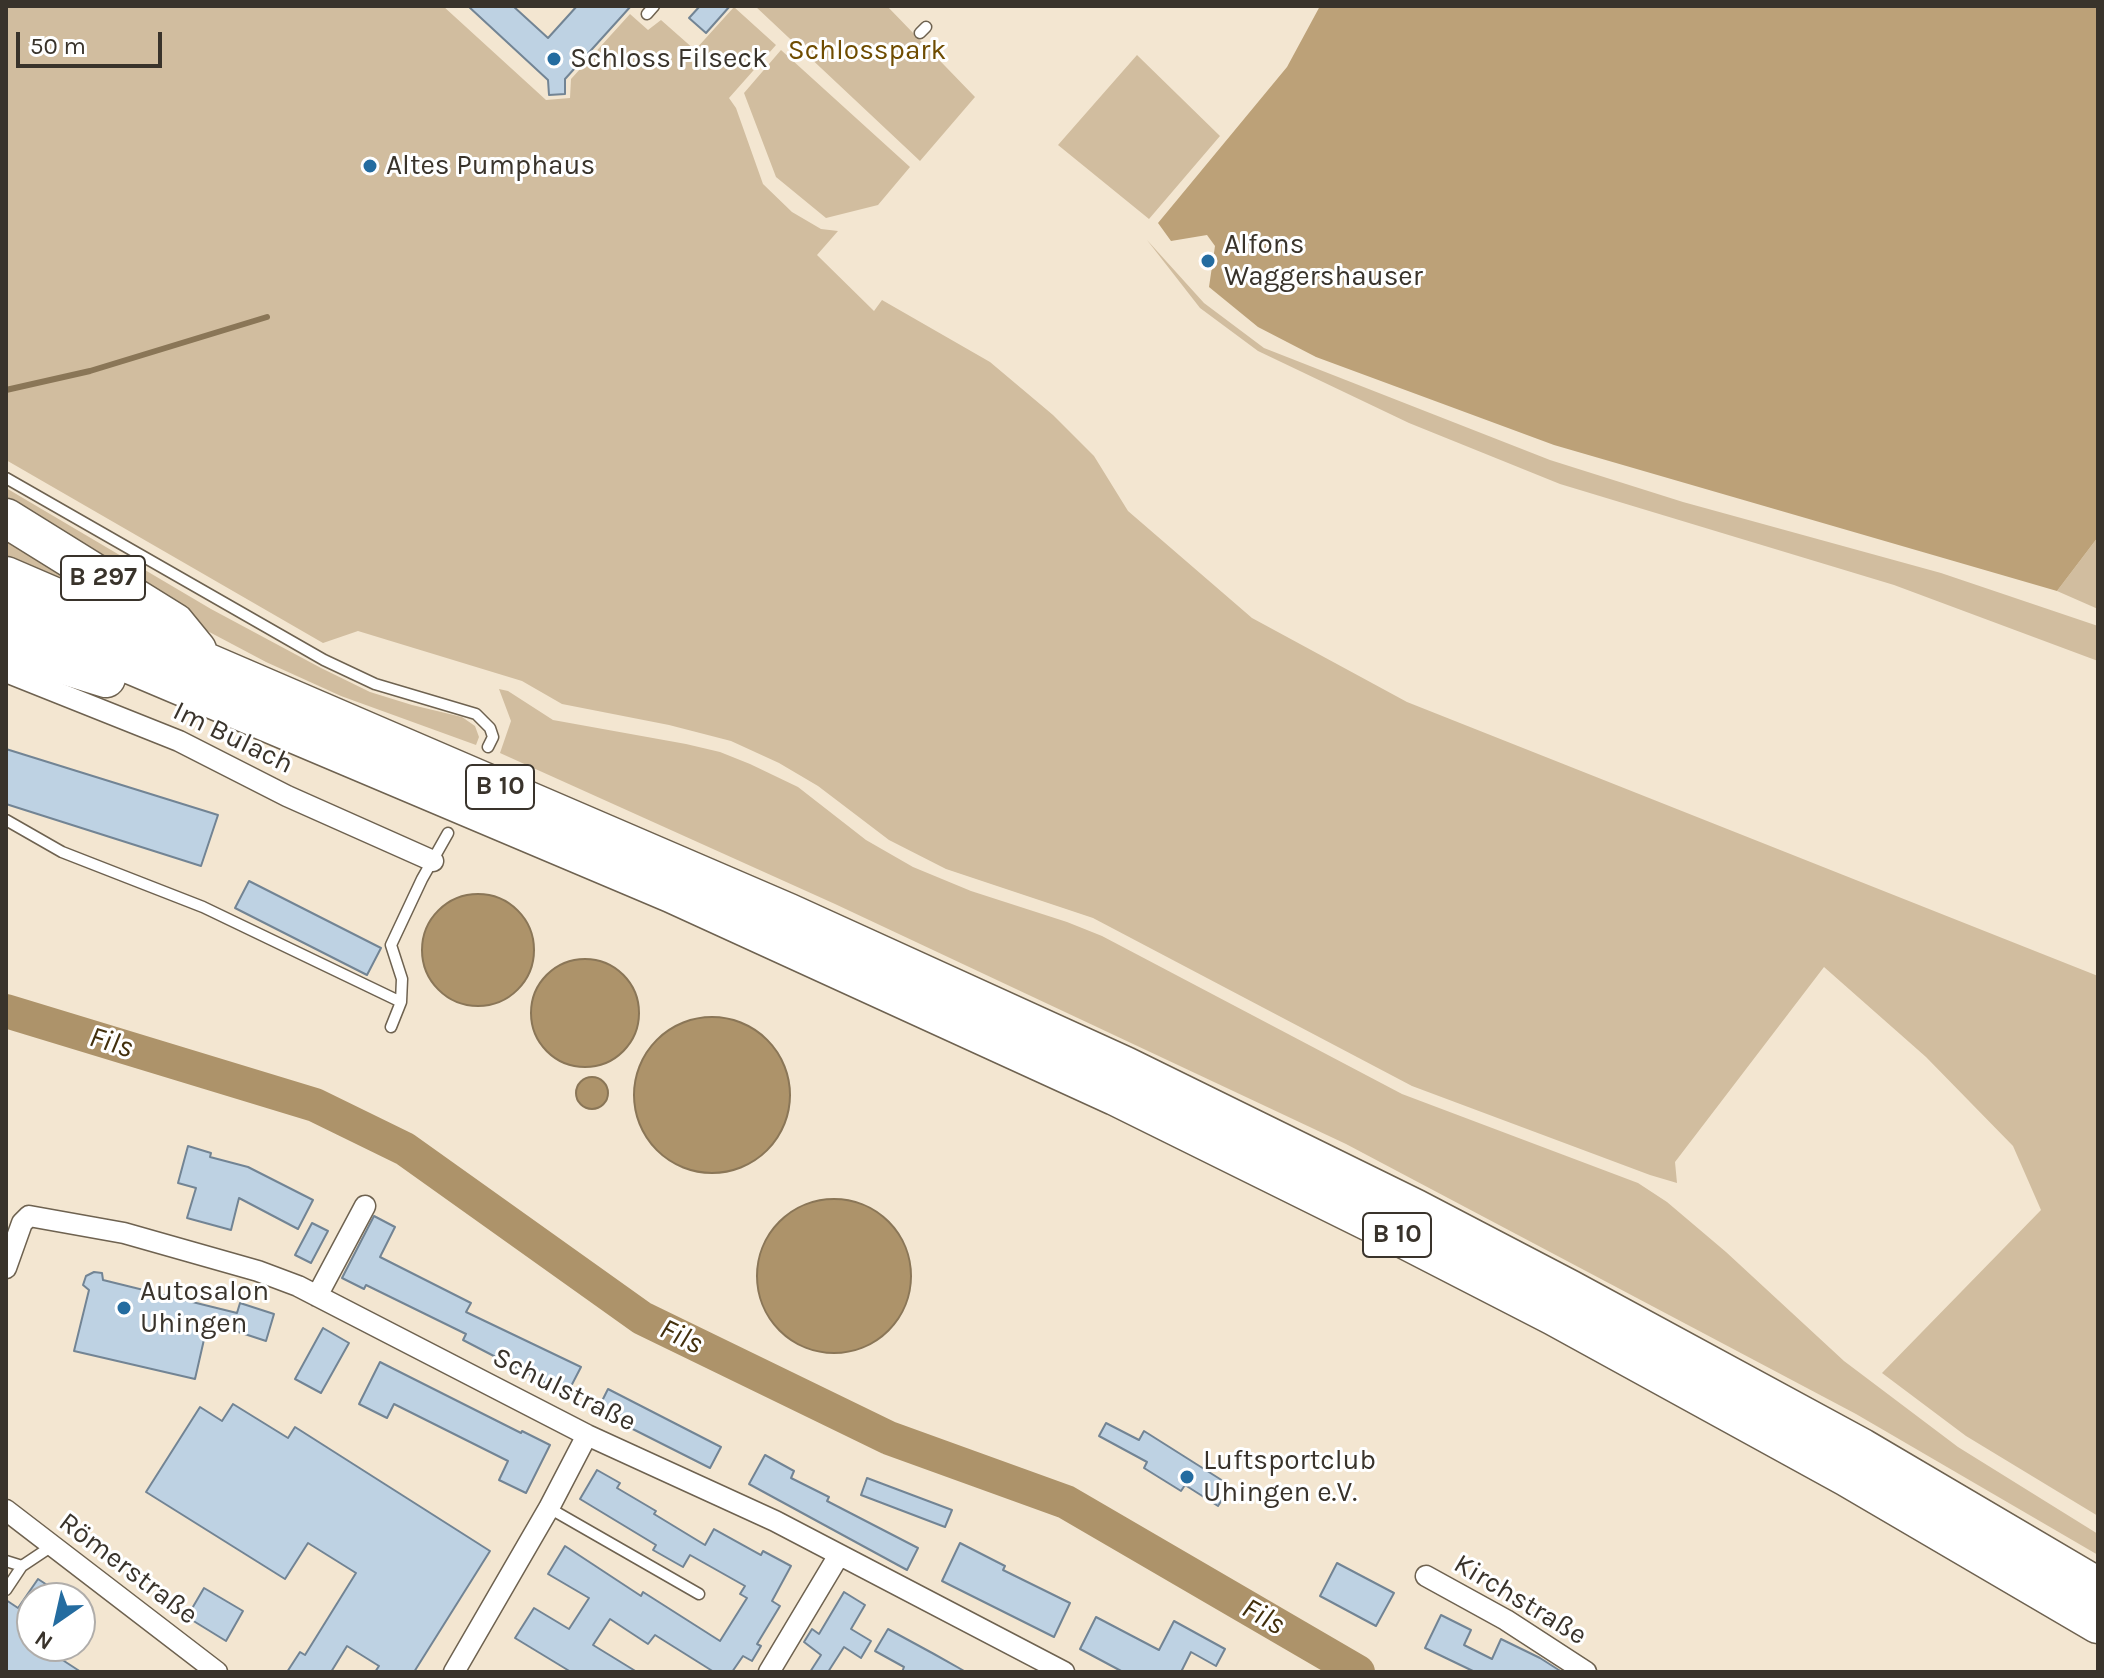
<!DOCTYPE html>
<html>
<head>
<meta charset="utf-8">
<style>
  body { margin:0 }
  #map { position:relative; width:2104px; height:1678px; overflow:hidden; background:#f3e6d1; font-family:Karla,sans-serif }
  canvas { display:block }
  .frame { position:absolute; inset:0; border:8px solid #39332b; pointer-events:none }
  .north { position:absolute; left:16px; top:1582px; width:80px; height:80px; box-sizing:border-box; background:#fff; border:2px solid #b0adaa; border-radius:50%; rotate:214deg; font-size:22px; font-weight:700; line-height:32px; text-align:center; color:#39332b }
  .north::after { content:''; display:block; margin:auto; width:28px; height:36px; background:#246ca0; clip-path:polygon(50% 0,100% 100%,50% 72%,0 100%) }
  .scale { position:absolute; left:16px; top:32px; width:146px; height:36px; box-sizing:border-box; border:4px solid #39332b; border-top:0; padding-left:10px; font-size:24px; line-height:28px; white-space:nowrap; color:#39332b; -webkit-text-stroke:6px #fff; paint-order:stroke }
</style>
</head>
<body>
<div id="map">
<canvas width="2104" height="1678"></canvas>
<div class="frame"></div>
<div class="north">N</div>
<div class="scale">50 m</div>
</div>
<script>
const g = document.querySelector('canvas').getContext('2d');
g.lineJoin = 'round';
function fill(path, color) {
  g.fillStyle = color;
  g.fill(path, 'evenodd');
}
function toPath(rows) {
  const path = new Path2D();
  for (const r of rows) {
    if (r.length === 3) {
      path.moveTo(r[0] + r[2], r[1]);
      path.arc(r[0], r[1], r[2], 0, 2 * Math.PI);
      continue;
    }
    path.moveTo(r[0], r[1]);
    for (let i = 2; i < r.length; i += 2) path.lineTo(r[i], r[i + 1]);
  }
  return path;
}
function trace(path, color, width, dash) {
  g.strokeStyle = color;
  g.lineWidth = width;
  g.lineCap = dash ? 'butt' : 'round';
  g.setLineDash(dash || []);
  g.stroke(path);
}
function drawText(font, color, halo, rows, align = 'center') {
  g.font = font + ' Karla,sans-serif';
  g.lineWidth = 6;
  g.setLineDash([]);
  g.textBaseline = 'middle';
  g.strokeStyle = halo;
  g.fillStyle = color;
  for (const [text, x, y, turn = 0] of rows) {
    g.save();
    g.translate(x, y);
    g.rotate((+turn || 0) * Math.PI / 180);
    g.textAlign = isNaN(turn) ? turn : align;
    if (halo) g.strokeText(text, 0, 0);
    g.fillText(text, 0, 0);
    g.restore();
  }
}
fill(toPath([
  [6,6,443,6,546,100,570,98,571,79,630,14,648,30,661,20,695,50,734,7,776,45,729,98,736,108,763,184,792,212,821,229,838,231,817,255,874,311,882,300,990,362,1053,415,1094,456,1128,511,1252,618,1407,702,2098,976,2098,1516,1966,1436,1882,1373,2041,1210,2013,1146,1926,1057,1824,967,1675,1162,1677,1183,1650,1175,1412,1086,1093,918,946,869,889,840,818,786,779,763,731,741,669,725,562,704,522,681,358,631,323,643,6,460],
  [755,6,887,6,975,97,920,161],
  [781,50,910,167,878,205,826,218,776,177,744,93],
  [1137,55,1220,136,1149,219,1058,145],
  [1147,240,1204,303,1264,348,1550,460,1683,502,1941,573,2098,626,2098,661,1894,585,1560,484,1409,423,1258,351,1200,308],
  [6,488,211,609,321,668,370,692,412,705,462,717,475,726,479,737,476,745,341,696,266,662,181,617,6,509],
  [6,531,125,609,6,563],
  [2098,537,2098,609,2057,591],
  [499,689,508,691,553,720,686,744,720,752,750,764,798,787,866,840,913,867,971,891,1067,922,1102,936,1402,1094,1638,1183,1667,1202,1726,1252,1844,1361,1958,1447,2098,1534,2098,1555,1856,1414,1346,1144,835,904,500,753,511,721]
]), '#d1bd9f');
fill(toPath([
  [1320,6,2098,6,2098,537,2057,591,1554,445,1316,357,1258,327,1209,287,1215,246,1207,235,1171,241,1158,223,1287,67]
]), '#bca178');
const water = toPath([
  [478,950,56],
  [585,1013,54],
  [712,1095,78],
  [592,1093,16],
  [834,1276,77]
]);
fill(water, '#ad936a');
trace(water, '#8a7657', 2);
trace(toPath([
  [6,390,90,371,267,317]
]), '#8a7657', 6);
trace(toPath([
  [6,1011,315,1105,405,1149,642,1318,889,1438,1066,1502,1358,1672]
]), '#ad936a', 34);
const building = toPath([
  [468,6,513,6,548,38,577,6,631,6,565,79,565,94,549,95,548,80,468,6],
  [700,6,730,6,706,33,689,18,700,6],
  [6,749,218,815,201,866,6,804,6,749],
  [249,881,381,948,367,975,235,908,249,881],
  [188,1146,211,1153,210,1157,248,1167,313,1200,298,1229,239,1198,231,1230,187,1218,196,1188,178,1183,188,1146],
  [374,1216,395,1227,380,1257,471,1303,466,1312,581,1367,567,1394,463,1340,466,1334,366,1285,364,1289,342,1278,374,1216],
  [312,1223,328,1231,311,1263,295,1255,312,1223],
  [94,1272,102,1273,103,1280,237,1313,240,1303,274,1314,266,1341,208,1322,195,1379,74,1351,89,1290,83,1285,86,1276,94,1272],
  [323,1328,349,1343,321,1393,295,1379,323,1328],
  [380,1362,521,1433,522,1431,550,1445,526,1493,499,1480,508,1461,394,1404,387,1418,359,1404,380,1362],
  [608,1389,721,1447,710,1468,597,1411,608,1389],
  [233,1404,288,1438,295,1427,490,1551,414,1672,375,1672,379,1666,347,1646,331,1672,287,1672,300,1652,305,1655,356,1573,308,1543,285,1579,146,1492,200,1407,222,1421,233,1404],
  [1106,1423,1139,1440,1144,1431,1231,1486,1218,1506,1185,1485,1181,1491,1144,1468,1147,1462,1099,1436,1106,1423],
  [765,1455,794,1471,791,1478,829,1497,827,1501,918,1548,907,1570,749,1484,765,1455],
  [597,1470,620,1483,617,1488,656,1511,654,1514,705,1545,714,1529,761,1555,763,1551,791,1566,772,1601,780,1606,757,1644,761,1646,752,1661,743,1656,732,1672,714,1672,655,1635,648,1644,610,1619,593,1645,637,1672,571,1672,515,1638,534,1608,569,1629,589,1598,548,1574,565,1546,641,1596,643,1592,720,1641,747,1598,740,1594,745,1586,690,1555,683,1567,653,1550,656,1545,580,1499,597,1470],
  [867,1478,952,1510,945,1527,861,1495,867,1478],
  [960,1543,1005,1566,1003,1570,1070,1603,1054,1637,942,1581,960,1543],
  [1337,1563,1394,1593,1376,1626,1320,1596,1337,1563],
  [38,1579,67,1598,32,1598,32,1646,41,1646,81,1672,6,1672,6,1600,18,1608,38,1579],
  [204,1588,243,1611,226,1641,187,1617,204,1588],
  [844,1592,865,1605,851,1629,871,1641,861,1658,844,1647,828,1672,810,1672,821,1655,804,1642,812,1629,819,1634,844,1592],
  [1441,1615,1471,1630,1464,1645,1492,1659,1501,1639,1540,1658,1562,1672,1475,1672,1425,1648,1441,1615],
  [1096,1617,1159,1650,1174,1621,1225,1649,1216,1666,1191,1652,1181,1672,1123,1672,1080,1649,1096,1617],
  [888,1629,934,1654,966,1672,902,1672,904,1667,875,1651,888,1629]
]);
fill(building, '#bed2e3');
trace(building, '#728494', 2);
const lane = toPath([
  [647,14,654,6],
  [920,33,926,27],
  [6,478,324,660,375,684,476,714,490,728,493,737,488,747],
  [6,820,62,852,203,907,401,1002],
  [391,1027,401,1002,402,979,391,945,422,879,448,833],
  [549,1508,699,1594],
  [6,1561,22,1566],
  [6,1590,22,1566,52,1546]
]);
const street = toPath([
  [6,672,179,741,287,796,433,861],
  [6,1268,22,1223,29,1216,124,1233,258,1271,298,1286,587,1435,775,1521,1064,1672],
  [317,1296,365,1206],
  [6,1510,217,1672],
  [1426,1576,1506,1620,1586,1672],
  [454,1672,549,1508,587,1435],
  [769,1672,839,1555]
]);
const highway = toPath([
  [6,518,175,623,197,650],
  [6,576,789,913,1125,1066,1416,1209,1569,1289,1862,1448,2098,1587],
  [6,612,671,893,1115,1096,1404,1239,1554,1316,1847,1477,2098,1624],
  [6,647,106,678]
]);
trace(lane, '#6e6250', 13);
trace(street, '#6e6250', 23);
trace(highway, '#6e6250', 41);
trace(lane, '#fff', 10);
trace(street, '#fff', 20);
trace(highway, '#fff', 38);
for (const [x, y, r, color] of [
  [554,59,8,"#246ca0"],
  [370,166,8,"#246ca0"],
  [1208,261,8,"#246ca0"],
  [124,1308,8,"#246ca0"],
  [1187,1477,8,"#246ca0"]
]) {
  const dot = new Path2D();
  dot.arc(x, y, r, 0, 2 * Math.PI);
  g.fillStyle = color;
  g.fill(dot);
  trace(dot, '#fff', 3);
}
for (const [x, y, w] of [
  [103,578,84],
  [500,787,68],
  [1397,1235,68]
]) {
  const box = new Path2D();
  box.roundRect(x - w / 2, y - 22, w, 44, 6);
  g.fillStyle = '#fff';
  g.fill(box);
  trace(box, '#39332b', 2);
}
drawText('bold 26px', '#39332b', null, [
  ["B 297",103,578],
  ["B 10",500,787],
  ["B 10",1397,1235]
]);
drawText('28px', '#6f4c00', '#fff', [
  ["Schlosspark",867,51]
]);
drawText('28px', '#39332b', '#fff', [
  ["Schloss Filseck",570,59],
  ["Altes Pumphaus",386,166],
  ["Alfons",1224,245],
  ["Waggershauser",1224,277],
  ["Autosalon",140,1292],
  ["Uhingen",140,1324],
  ["Luftsportclub",1203,1461],
  ["Uhingen e.V.",1203,1493]
], 'left');
drawText('28px', '#39332b', '#fff', [
  ["Im Bulach",233,738,26],
  ["Schulstraße",564,1390,26],
  ["Römerstraße",128,1569,37],
  ["Kirchstraße",1520,1600,31]
]);
drawText('italic 30px', '#422f0c', '#fff', [
  ["Fils",111,1043,17],
  ["Fils",681,1337,26],
  ["Fils",1263,1617,30]
]);
</script>
</body>
</html>
